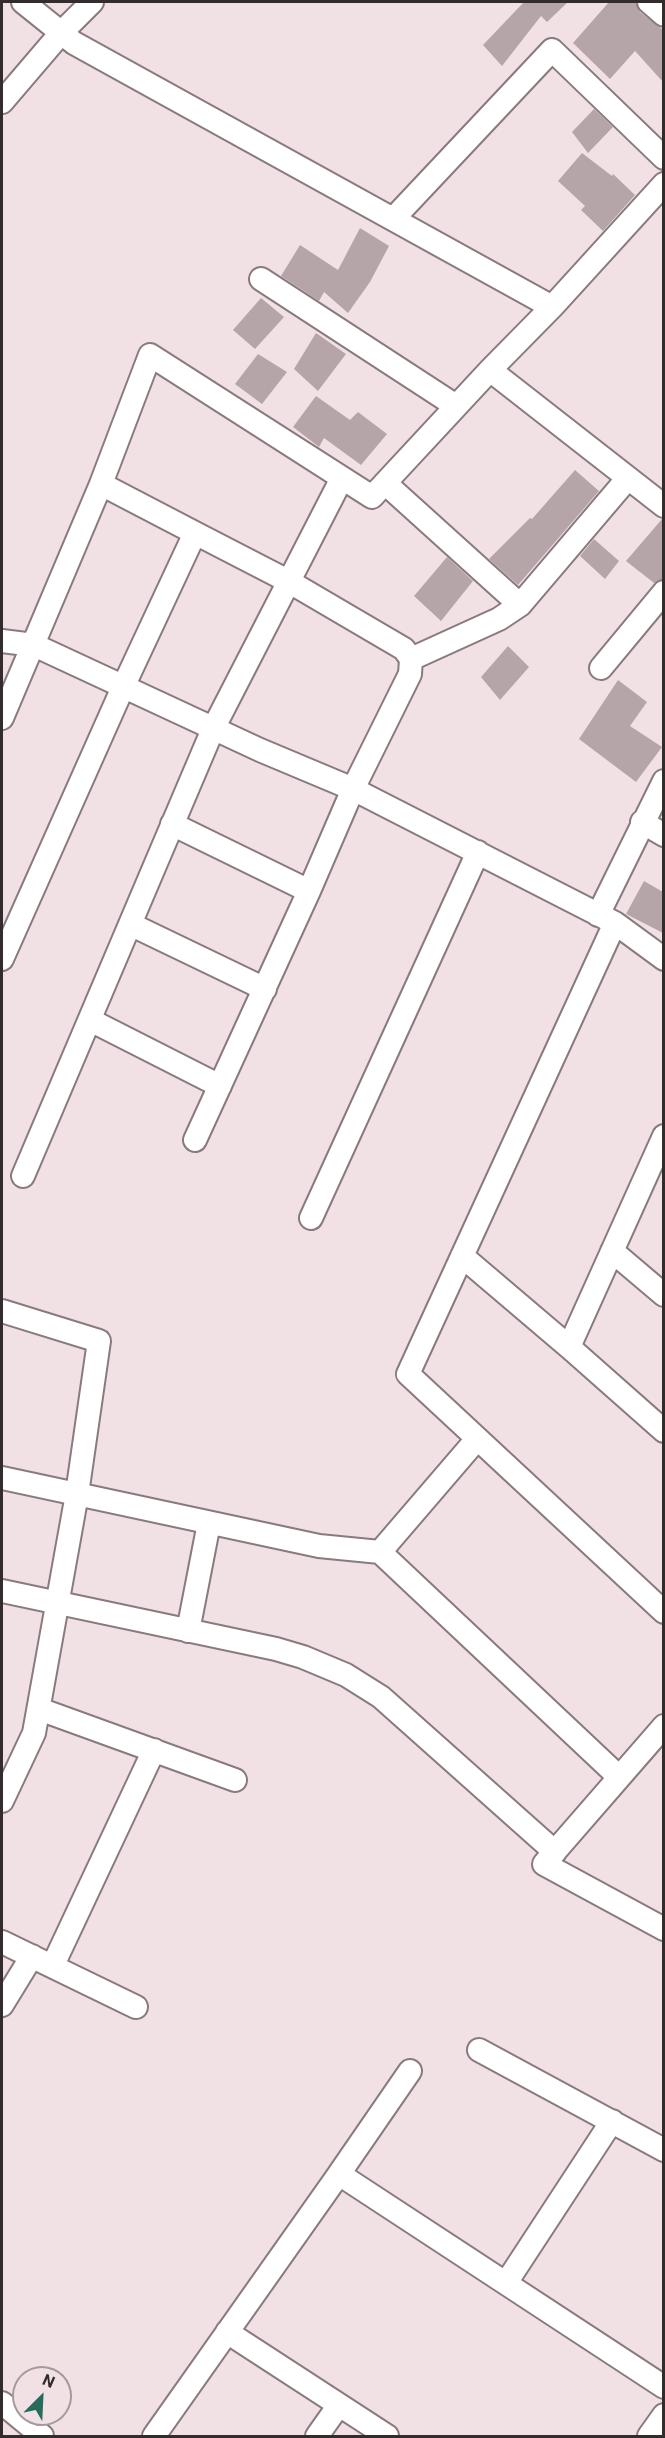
<!DOCTYPE html>
<html>
<head>
<meta charset="utf-8">
<style>
  body { margin:0 }
  #map { position:relative; width:665px; height:2438px; overflow:hidden; background:#f1e1e4; font-family:Roboto,sans-serif }
  canvas { display:block }
  .frame { position:absolute; inset:0; border:3px solid #322c2d; pointer-events:none }
  .north { position:absolute; left:12px; top:2366px; width:60px; height:60px; box-sizing:border-box; background:#f1e1e4; border:2px solid #a5999b; border-radius:50%; rotate:24deg; font-size:16px; font-weight:700; line-height:24px; text-align:center; color:#322c2d }
  .north::after { content:''; display:block; margin:auto; width:21px; height:27px; background:#286b5c; clip-path:polygon(50% 0,100% 100%,50% 72%,0 100%) }
</style>
</head>
<body>
<div id="map">
<canvas width="665" height="2438"></canvas>
<div class="frame"></div>
<div class="north">N</div>
</div>
<script>
const g = document.querySelector('canvas').getContext('2d');
g.lineJoin = 'round';
function fill(path, color) {
  g.fillStyle = color;
  g.fill(path, 'evenodd');
}
function toPath(rows) {
  const path = new Path2D();
  for (const r of rows) {
    path.moveTo(r[0], r[1]);
    for (let i = 2; i < r.length; i += 2) path.lineTo(r[i], r[i + 1]);
  }
  return path;
}
function trace(path, color, width, dash) {
  g.strokeStyle = color;
  g.lineWidth = width;
  g.lineCap = dash ? 'butt' : 'round';
  g.setLineDash(dash || []);
  g.stroke(path);
}
fill(toPath([
  [524,2,568,2,547,22,541,16,502,66,483,45],
  [609,2,636,2,640,12,663,30,663,82,635,51,610,79,573,43],
  [594,109,613,127,588,153,572,132],
  [582,153,612,176,613,174,635,195,603,231,581,210,585,206,558,181],
  [360,228,389,246,370,282,348,313,324,292,319,301,281,276,300,245,338,270],
  [261,298,284,317,255,349,233,330],
  [316,333,346,354,318,391,294,369],
  [258,354,287,372,262,404,235,384],
  [316,396,350,420,358,412,387,434,361,465,324,438,319,447,293,427],
  [575,470,599,491,518,585,489,559,530,518,532,519],
  [662,519,663,519,663,579,654,583,626,561],
  [594,539,619,561,605,579,580,556],
  [447,557,473,581,441,621,414,596],
  [508,646,529,667,500,700,481,677],
  [618,680,647,702,630,726,662,747,636,782,579,739],
  [644,881,663,892,663,933,626,914]
]), '#b5a5a9');
const minor = toPath([
  [23,2,74,43,552,307,490,370,664,506],
  [649,2,664,15],
  [2,102,61,33,92,2],
  [393,219,552,50,664,158],
  [261,279,456,406],
  [552,307,664,184],
  [385,483,520,605,628,478],
  [2,641,34,645,260,750,353,789,615,923],
  [411,659,499,619,520,605],
  [601,668,664,592],
  [2,718,101,484,150,355,372,497,490,370],
  [642,822,664,835],
  [172,824,309,891],
  [598,915,664,781],
  [132,925,265,989],
  [2,959,124,685,195,533,101,484],
  [664,959,615,923,408,1374,664,1612],
  [90,1020,220,1086],
  [195,1140,309,891,353,789,410,674,411,659,404,649,288,581,195,533],
  [23,1176,213,729,342,478],
  [311,1218,478,852],
  [612,1251,664,1295],
  [462,1256,569,1347,664,1136],
  [2,1311,99,1341,77,1494,34,1733,2,1801],
  [569,1347,664,1431],
  [2,1478,319,1546,380,1552,619,1777],
  [380,1552,477,1439],
  [2,1591,276,1649,303,1657,346,1675,381,1697,555,1852],
  [188,1631,209,1523],
  [39,1709,235,1780],
  [664,1726,544,1864,664,1929],
  [2,1942,136,2007],
  [53,1965,154,1750],
  [2,2005,32,1956],
  [479,2050,664,2150],
  [339,2174,410,2071],
  [506,2283,612,2121],
  [227,2332,387,2436],
  [2,2403,42,2436],
  [154,2436,339,2174,664,2387],
  [317,2436,339,2405],
  [649,2436,664,2415]
]);
trace(minor, '#897a7e', 26);
trace(minor, '#fff', 22);
</script>
</body>
</html>
